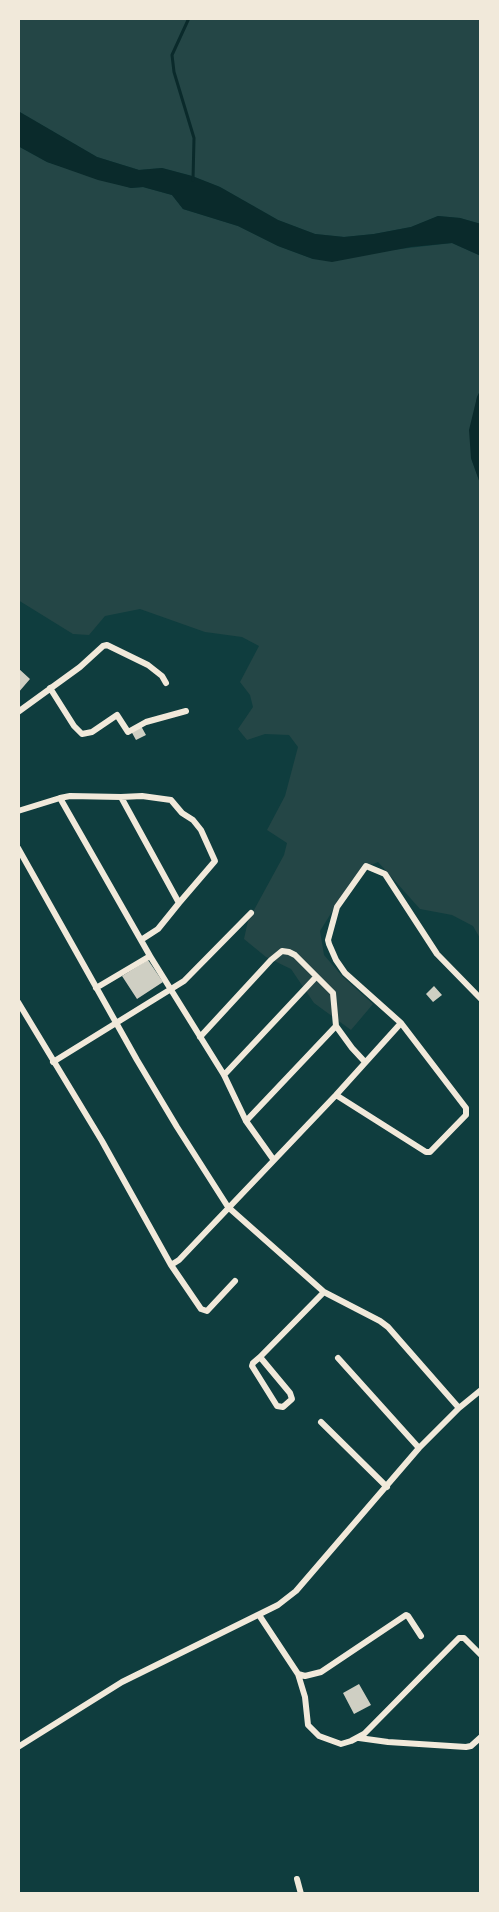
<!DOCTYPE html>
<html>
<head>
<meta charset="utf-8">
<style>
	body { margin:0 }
	#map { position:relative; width:499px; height:1912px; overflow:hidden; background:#0f3d3e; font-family:Lato,sans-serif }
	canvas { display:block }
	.frame { position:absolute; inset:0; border:20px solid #f1e9da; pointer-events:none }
</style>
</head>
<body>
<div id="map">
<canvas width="499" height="1912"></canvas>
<div class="frame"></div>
</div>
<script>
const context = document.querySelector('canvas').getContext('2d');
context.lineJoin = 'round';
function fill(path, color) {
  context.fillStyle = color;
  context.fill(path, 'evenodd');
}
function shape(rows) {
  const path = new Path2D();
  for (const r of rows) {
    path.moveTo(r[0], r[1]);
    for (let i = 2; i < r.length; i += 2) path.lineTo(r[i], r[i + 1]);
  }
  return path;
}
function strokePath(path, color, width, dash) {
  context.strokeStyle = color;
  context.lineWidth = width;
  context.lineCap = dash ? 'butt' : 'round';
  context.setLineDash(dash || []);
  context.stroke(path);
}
fill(shape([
	[18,18,481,18,481,224,460,218,438,216,411,227,374,234,344,237,315,234,278,220,220,187,192,176,162,168,139,170,97,157,18,111],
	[18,146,47,162,131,188,143,187,172,195,183,209,238,226,278,246,313,259,452,243,481,256,481,389,477,397,471,458,481,486,481,940,473,926,452,915,420,909,378,862,366,867,350,883,320,931,324,955,343,977,373,1004,351,1030,314,1003,291,969,266,957,244,939,248,921,284,855,287,843,267,830,285,796,298,747,289,735,265,734,247,740,238,729,253,707,250,695,240,682,259,646,242,637,205,632,140,609,105,616,89,635,73,634,18,600]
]), '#244646');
fill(shape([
	[18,111,97,157,139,170,162,168,192,176,220,187,278,220,315,234,344,237,374,234,411,227,438,216,460,218,481,224,481,256,452,243,411,247,332,262,313,259,278,246,238,226,183,209,172,195,143,187,131,188,98,180,47,162,18,146],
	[481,389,481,486,471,458,469,430,477,397]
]), '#0a2a2b');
strokePath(shape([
	[189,18,172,55,174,72,194,138,193,180]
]), '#0a2a2b', 3);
fill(shape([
	[18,668,30,679,18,693],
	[141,726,146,735,136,740,131,731],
	[148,960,163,982,137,999,122,976],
	[434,986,442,995,433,1002,426,994],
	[359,1684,371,1705,354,1714,343,1693]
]), '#cfcfc3');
strokePath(shape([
	[50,688,74,726,82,734,92,732,117,715,128,732,146,722,186,711],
	[18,712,80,667,103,646,107,645,148,665,162,676,166,683],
	[121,797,142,796,171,800,182,813,193,820,201,830,215,861,179,903],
	[60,798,70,796,121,797,179,903,158,929,141,940],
	[18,811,60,798,150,956],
	[18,848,137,1060,177,1127,228,1207,324,1292,380,1321,388,1327,459,1408],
	[96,988,150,956,224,1075,246,1121,273,1159],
	[18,1002,102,1141,171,1265,201,1309,207,1311,235,1281],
	[200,1037,271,960,282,951,289,952,295,955,333,993,336,1026,352,1048,365,1062],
	[53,1062,184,981,251,913],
	[224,1075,316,977],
	[336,1095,426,1152,430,1152,466,1115,466,1108,401,1023,345,973,336,960,329,944,328,940,337,907,366,866,385,874,437,954,481,999],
	[246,1121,336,1026],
	[171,1265,179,1260,336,1095,401,1023],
	[260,1357,290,1393,292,1399,283,1407,277,1406,252,1366,253,1363,260,1357,324,1292],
	[338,1358,419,1448],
	[321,1422,387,1487],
	[259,1615,298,1674,305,1676,321,1672,406,1615,408,1616,421,1636],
	[298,1674,305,1697,308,1725,319,1736,341,1744,351,1741,364,1734,459,1638,464,1638,481,1655],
	[359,1738,388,1742,466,1747,471,1746,481,1737],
	[18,1747,122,1682,278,1605,296,1591,419,1448,459,1408,481,1390],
	[297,1879,301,1894]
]), '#f1e9da', 6);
</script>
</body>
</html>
